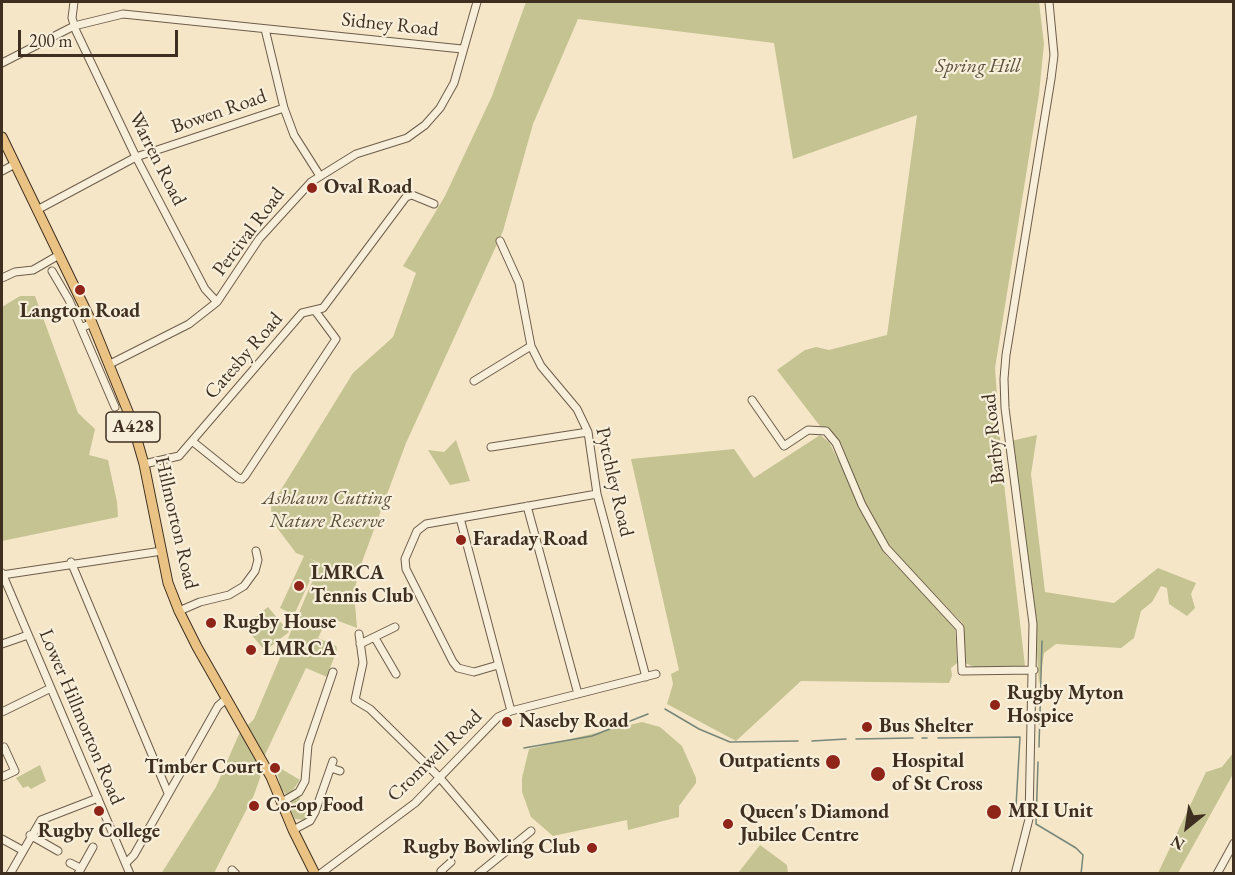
<!DOCTYPE html>
<html>
<head>
<meta charset="utf-8">
<style>
	body { margin:0 }
	#map { position:relative; width:1235px; height:875px; overflow:hidden; background:#f5e6c8; font-family:"EB Garamond",serif }
	canvas { display:block }
	.frame { position:absolute; inset:0; border:3px solid #3e2f20; pointer-events:none }
	.north { position:absolute; left:1157px; top:797px; width:60px; height:60px; -webkit-text-stroke:4px #f8efdb; paint-order:stroke; rotate:210deg; font-size:16px; font-weight:700; line-height:24px; text-align:center; color:#3e2f20 }
	.north::after { content:''; display:block; margin:auto; width:21px; height:27px; background:#3e2f20; clip-path:polygon(50% 0,100% 100%,50% 72%,0 100%) }
	.scale { position:absolute; left:18px; top:30px; width:160px; height:27px; box-sizing:border-box; border:3px solid #3e2f20; border-top:0; padding-left:8px; font-size:18px; line-height:21px; white-space:nowrap; color:#3e2f20; -webkit-text-stroke:4px #f8efdb; paint-order:stroke }
</style>
</head>
<body>
<div id="map">
<canvas width="1235" height="875"></canvas>
<div class="frame"></div>
<div class="north">N</div>
<div class="scale">200 m</div>
</div>
<script>
const context = document.querySelector('canvas').getContext('2d');
context.lineJoin = 'round';
function fill(path, color) {
  context.fillStyle = color;
  context.fill(path, 'evenodd');
}
function shape(rows) {
  const path = new Path2D();
  for (const r of rows) {
    path.moveTo(r[0], r[1]);
    for (let i = 2; i < r.length; i += 2) path.lineTo(r[i], r[i + 1]);
  }
  return path;
}
function strokePath(path, color, width, dash) {
  context.strokeStyle = color;
  context.lineWidth = width;
  context.lineCap = dash ? 'butt' : 'round';
  context.setLineDash(dash || []);
  context.stroke(path);
}
function drawText(font, color, halo, rows, align = 'center') {
  context.font = font + ' "EB Garamond",serif';
  context.lineWidth = 4.5;
  context.setLineDash([]);
  context.textBaseline = 'middle';
  context.strokeStyle = halo;
  context.fillStyle = color;
  for (const [text, x, y, turn = 0] of rows) {
    context.save();
    context.translate(x, y);
    context.rotate((+turn || 0) * Math.PI / 180);
    context.textAlign = isNaN(turn) ? turn : align;
    if (halo) context.strokeText(text, 0, 0);
    context.fillText(text, 0, 0);
    context.restore();
  }
}
fill(shape([
	[526,2,1039,2,1044,44,1039,94,995,368,1002,466,1025,666,974,667,965,663,962,623,892,550,863,500,841,443,830,430,820,426,777,370,805,350,816,347,829,350,887,335,917,115,793,159,774,43,578,19,533,124,503,231,406,443,359,570,354,593,357,628,328,617,318,638,336,646,337,649,327,677,306,668,263,759,260,778,254,795,214,873,161,874,216,787,239,734,254,719,320,563,308,558,318,563,294,615,280,608,304,556,296,553,272,521,271,506,353,373,393,337,416,273,403,266,445,196,492,96],
	[20,296,35,296,78,413,95,429,89,455,108,460,117,502,118,517,2,541,2,307],
	[820,435,829,442,886,555,955,627,957,663,951,668,952,676,949,683,801,681,736,741,667,704,673,684,671,674,679,670,631,459,734,449,754,478],
	[1037,435,1031,474,1045,592,1114,603,1158,568,1196,583,1191,594,1195,608,1187,616,1169,604,1167,588,1161,586,1152,602,1141,611,1134,638,1121,648,1056,644,1044,653,1039,685,1033,593,1011,441],
	[456,440,470,481,450,485,428,450,444,452],
	[268,607,289,632,265,651,244,626],
	[642,722,660,727,682,746,696,778,696,783,679,806,679,817,628,830,627,820,553,836,531,817,522,792,522,778,529,749],
	[1233,753,1233,774,1178,873,1158,873,1206,772,1222,767],
	[40,765,46,781,31,789,28,786,23,788,16,778],
	[275,765,300,780,290,794,286,795,281,788],
	[299,794,300,802,312,810,304,820,295,819,290,808,290,801],
	[760,845,787,865,788,873,738,873]
]), '#c4c391');
strokePath(shape([
	[665,709,699,729,730,742,798,741],
	[922,738,927,738],
	[938,738,1020,737,1016,806,1019,809],
	[856,739,913,738],
	[812,741,846,739],
	[1039,747,1042,641],
	[524,748,592,736,648,714],
	[1038,762,1036,824,1076,848,1083,855,1081,874]
]), '#768679', 1.5);
const minor = shape([
	[74,2,72,18,76,31,136,157,205,289,217,302],
	[265,29,284,108,294,135,320,176],
	[2,63,74,26,123,14,462,49],
	[2,171,15,164],
	[37,210,136,157,284,108],
	[500,241,519,283,531,346,541,366,577,409,588,432,597,494,646,677],
	[52,271,69,300,81,328,92,323],
	[2,278,15,272,33,270,59,255],
	[81,328,115,407],
	[110,364,189,324,217,302,259,239,311,182,356,154,407,138,425,125,440,108,454,83,477,2],
	[474,381,531,346],
	[752,400,784,446,808,430,826,431,836,443,862,505,886,548,960,628,962,671,1034,670],
	[192,441,238,478,242,479,245,476,336,339,316,312],
	[491,447,588,432],
	[144,464,179,456,302,313,323,308,406,197,412,195,434,204],
	[527,506,578,694],
	[460,518,511,711],
	[71,562,168,793],
	[2,573,130,874],
	[2,575,162,551],
	[179,611,200,602,229,595,244,586,255,571,258,560,256,551],
	[359,634,363,663,355,700,370,709,440,778,504,853,478,874],
	[375,638,396,674],
	[2,644,28,635],
	[360,644,395,627],
	[498,665,474,672,458,668,453,662,406,569,405,559,417,531,426,524,597,494],
	[2,712,51,688],
	[331,768,340,771],
	[2,777,15,771,4,747],
	[282,802,299,792,305,781,308,745,333,672],
	[293,830,310,821,315,812,333,761],
	[30,835,58,851],
	[2,839,22,850],
	[504,853,531,831],
	[70,863,80,868],
	[126,863,134,855,218,706,226,699],
	[232,870,236,874],
	[10,874,41,820,98,798],
	[78,874,93,847],
	[320,874,415,803,498,717,511,711,656,674],
	[443,874,441,871,451,862],
	[1015,874,1029,819,1033,624,1005,408,1004,379,1006,355,1051,79,1054,55,1049,2],
	[1217,874,1234,843]
]);
const highway = shape([
	[2,137,92,323,131,419,144,464,168,583,179,611,197,647,271,777,293,830,315,874]
]);
strokePath(minor, '#6c5d4a', 9);
strokePath(highway, '#3e2f20', 11);
strokePath(minor, '#f8efdb', 7);
strokePath(highway, '#eac384', 9);
for (const [x, y, r, color] of [
	[312,188,6,"#8f2418"],
	[80,290,6,"#8f2418"],
	[461,540,6,"#8f2418"],
	[299,586,6,"#8f2418"],
	[211,623,6,"#8f2418"],
	[251,650,6,"#8f2418"],
	[995,705,6,"#8f2418"],
	[507,722,6,"#8f2418"],
	[867,727,6,"#8f2418"],
	[833,762,8,"#8f2418"],
	[275,768,6,"#8f2418"],
	[878,774,8,"#8f2418"],
	[254,806,6,"#8f2418"],
	[99,811,6,"#8f2418"],
	[994,812,8,"#8f2418"],
	[728,824,6,"#8f2418"],
	[592,848,6,"#8f2418"]
]) {
  const dot = new Path2D();
  dot.arc(x, y, r, 0, 2 * Math.PI);
  context.fillStyle = color;
  context.fill(dot);
  strokePath(dot, '#f8efdb', 2);
}
for (const [x, y, w] of [
	[133,427,54]
]) {
  const box = new Path2D();
  box.roundRect(x - w / 2, y - 15, w, 30, 4.5);
  context.fillStyle = '#f8efdb';
  context.fill(box);
  strokePath(box, '#3e2f20', 1.5);
}
drawText('bold 18px', '#3e2f20', null, [
	["A428",133,427]
]);
drawText('20px', '#3e2f20', '#f8efdb', [
	["Sidney Road",390,25,6],
	["Bowen Road",219,112,-19],
	["Warren Road",157,159,63],
	["Percival Road",249,232,-53],
	["Catesby Road",244,356,-49],
	["Barby Road",994,439,-96],
	["Pytchley Road",614,482,77],
	["Hillmorton Road",176,523,77],
	["Lower Hillmorton Road",81,717,67],
	["Cromwell Road",435,756,-44]
]);
drawText('italic 20px', '#594d37', '#f8efdb', [
	["Spring Hill",978,67],
	["Ashlawn Cutting",327,499],
	["Nature Reserve",327,522]
]);
drawText('bold 20px', '#3e2f20', '#f8efdb', [
	["Oval Road",324,188],
	["Langton Road",80,312,"center"],
	["Faraday Road",473,540],
	["LMRCA",311,574],
	["Tennis Club",311,597],
	["Rugby House",223,623],
	["LMRCA",263,650],
	["Rugby Myton",1007,694],
	["Hospice",1007,717],
	["Naseby Road",519,722],
	["Bus Shelter",879,727],
	["Outpatients",820,762,"right"],
	["Hospital",892,762],
	["of St Cross",892,785],
	["Timber Court",263,768,"right"],
	["Co-op Food",266,806],
	["MRI Unit",1008,812],
	["Queen's Diamond",740,813],
	["Jubilee Centre",740,836],
	["Rugby College",99,832,"center"],
	["Rugby Bowling Club",580,848,"right"]
], 'left');
</script>
</body>
</html>
